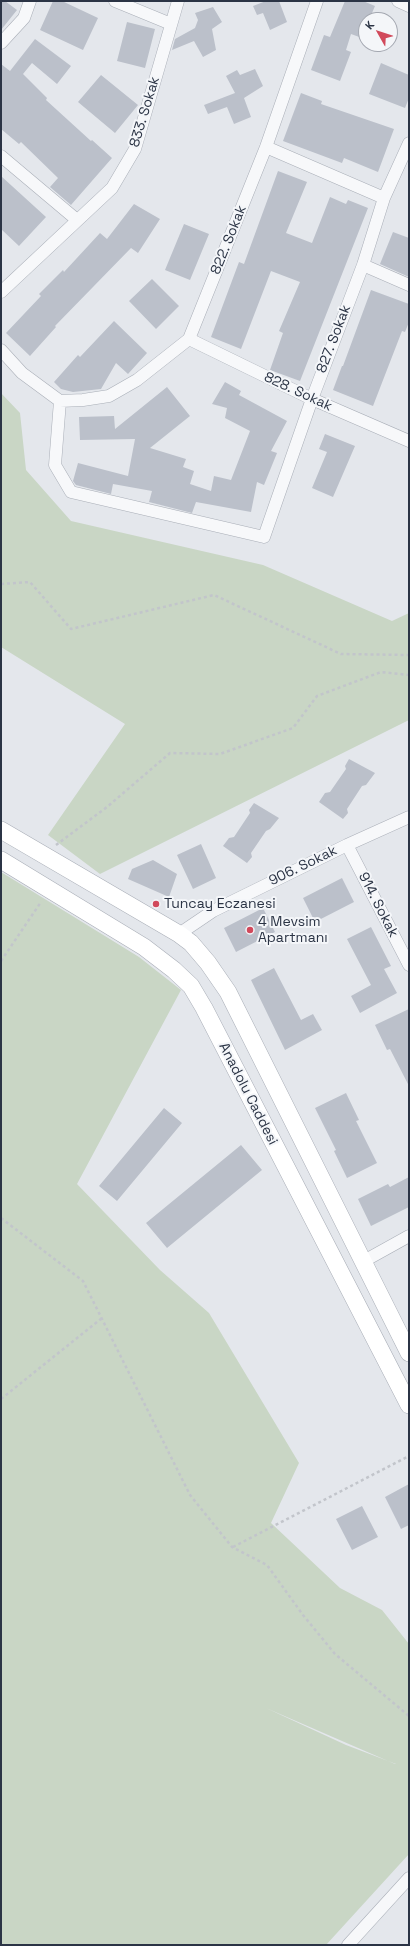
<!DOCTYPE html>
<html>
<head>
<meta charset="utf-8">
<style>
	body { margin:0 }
	#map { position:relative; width:410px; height:1946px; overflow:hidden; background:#e4e7ec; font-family:"Space Grotesk",sans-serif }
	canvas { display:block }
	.frame { position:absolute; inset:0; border:2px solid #2b3445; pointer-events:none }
	.north { position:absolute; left:358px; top:12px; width:40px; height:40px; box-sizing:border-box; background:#f4f6f9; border:1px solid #a4a8b1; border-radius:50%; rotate:309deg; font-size:11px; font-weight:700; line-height:16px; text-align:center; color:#2b3445 }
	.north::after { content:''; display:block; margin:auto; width:14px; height:18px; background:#d1495b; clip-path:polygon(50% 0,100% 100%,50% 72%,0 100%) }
</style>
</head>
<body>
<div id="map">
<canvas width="410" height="1946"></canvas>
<div class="frame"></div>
<div class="north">K</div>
</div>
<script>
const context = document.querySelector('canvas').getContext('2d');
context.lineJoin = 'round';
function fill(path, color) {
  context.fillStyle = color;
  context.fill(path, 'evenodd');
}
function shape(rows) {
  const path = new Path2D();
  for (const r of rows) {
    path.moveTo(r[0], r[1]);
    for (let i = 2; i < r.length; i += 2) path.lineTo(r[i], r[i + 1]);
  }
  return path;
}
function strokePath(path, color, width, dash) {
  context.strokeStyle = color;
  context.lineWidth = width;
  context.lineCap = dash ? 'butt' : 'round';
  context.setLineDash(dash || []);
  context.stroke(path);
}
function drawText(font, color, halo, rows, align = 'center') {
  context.font = font + ' "Space Grotesk",sans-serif';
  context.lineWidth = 4;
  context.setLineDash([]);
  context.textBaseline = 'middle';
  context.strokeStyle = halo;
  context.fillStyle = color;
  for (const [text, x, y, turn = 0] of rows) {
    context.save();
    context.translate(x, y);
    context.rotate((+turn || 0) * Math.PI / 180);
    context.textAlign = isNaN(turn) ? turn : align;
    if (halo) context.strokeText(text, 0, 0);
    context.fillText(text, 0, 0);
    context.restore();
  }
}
fill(shape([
	[1,393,20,413,26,470,71,521,263,565,392,621,409,613,409,720,100,874,48,835,125,724,1,647],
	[1,872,139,957,181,990,77,1184,160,1270,209,1313,299,1463,271,1523,340,1588,382,1610,409,1644,409,1854,326,1945,1,1945],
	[266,1708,395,1764,396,1764,346,1745]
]), '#c9d6c5');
fill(shape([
	[1,1,5,1,17,10,1,30],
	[53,1,62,1,98,18,83,50,40,30],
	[266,1,279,1,287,22,270,30,263,13,257,15,253,6],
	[345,1,363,1,375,6,369,20,366,20,366,28,362,38,351,34,346,50,351,52,340,81,311,70,324,35,330,37],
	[213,7,222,22,212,29,216,50,203,57,194,41,172,50,175,39,195,28,198,20,195,13],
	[127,22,155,29,145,68,117,61],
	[35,39,71,66,57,84,32,63,23,74,47,98,46,100,91,141,92,140,112,158,71,205,50,187,58,178,21,142,19,144,1,129,1,64,10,71],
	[381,63,409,75,409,98,405,108,369,94],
	[255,69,263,86,244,98,251,117,234,124,227,107,208,114,204,105,235,93,226,76,237,70,240,75],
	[101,75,138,105,115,133,78,102],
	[301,93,322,101,321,104,394,129,378,172,344,158,342,163,283,141],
	[278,171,307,182,286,233,312,243,330,197,346,204,348,200,368,208,300,381,270,370,283,333,279,331,300,282,271,271,241,349,211,337,239,262,244,264],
	[1,176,46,217,19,246,1,229],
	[134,204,160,219,138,253,131,248,55,326,56,327,30,356,6,333,41,296,39,294,63,270,64,272,100,233,107,239],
	[184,224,209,234,190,280,165,270],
	[393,232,409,238,409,277,380,264],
	[152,279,179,306,156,329,129,301],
	[371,290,409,304,409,322,405,332,402,331,373,406,333,390,342,366,343,366],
	[114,321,147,353,128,374,116,363,101,389,73,392,61,389,54,382,78,355,80,357],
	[225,382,241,391,239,395,287,421,271,451,277,453,264,485,257,482,251,512,196,502,192,513,149,502,152,491,113,484,111,494,76,485,73,481,78,463,128,476,135,439,80,440,79,417,114,416,115,429,167,387,190,416,150,448,186,459,183,467,194,471,190,484,211,491,214,476,231,480,250,431,225,418,227,408,212,404],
	[325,434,355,446,333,497,312,488,327,452,319,449],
	[349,759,375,773,366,785,362,786,347,809,348,813,343,819,319,802,325,793,330,792,346,769,345,766],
	[254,803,279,818,270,829,266,831,251,853,252,857,247,863,223,846,229,838,234,837,250,813,249,810],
	[201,844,216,878,193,889,177,855],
	[153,860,177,874,169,897,128,879,132,869],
	[342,878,354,902,315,922,303,898],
	[263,908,275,932,236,952,224,928],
	[371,927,391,966,384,969,397,993,360,1013,351,996,371,985,347,939],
	[274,968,301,1020,313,1014,322,1030,285,1050,251,980],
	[409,1009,409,1086,390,1049,387,1050,375,1025],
	[346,1093,359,1120,356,1121,377,1163,347,1178,334,1151,336,1150,315,1108],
	[164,1108,182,1123,117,1201,99,1186],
	[241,1145,262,1170,167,1248,146,1223],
	[409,1177,409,1207,371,1226,358,1199,388,1184,390,1187],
	[409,1484,409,1525,401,1529,385,1497],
	[362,1506,378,1537,352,1550,336,1519]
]), '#bbc0ca');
const street = shape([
	[115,1,171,24],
	[398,1,409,6],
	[1,43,24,18,30,1],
	[266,147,384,198],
	[1,156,77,220],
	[363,265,409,285],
	[1,292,112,188,135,149,178,1],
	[189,339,312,399,409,441],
	[1,350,22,373,60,401],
	[60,401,55,465,71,492,264,537,312,399,363,265,384,198,409,143],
	[60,401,83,400,109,396,137,380,189,339,266,147,317,1],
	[347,845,409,965],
	[179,934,213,911,347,845,409,817],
	[364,1261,409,1236],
	[348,1945,409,1878]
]);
const secondary = shape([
	[1,830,179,934,191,943,208,963,228,992,409,1353],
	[1,860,144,947,174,970,191,986,204,1008,409,1405]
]);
strokePath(street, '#a9aeb7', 13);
strokePath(secondary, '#a9aeb7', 18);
strokePath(shape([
	[1,584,30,582,71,629,214,595,341,654,409,655],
	[56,845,107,807,170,753,220,754,293,728,317,696,381,672,409,675],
	[1,961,41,902],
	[1,1218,83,1281,190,1495,232,1547,267,1565,303,1615,335,1654,409,1716],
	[1,1399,102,1318],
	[233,1547,409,1456]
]), '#c2c5cb', 2.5, [3, 3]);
strokePath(street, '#f7f8fa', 12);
strokePath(secondary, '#fff', 17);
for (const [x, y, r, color] of [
	[156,904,4,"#d1495b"],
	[250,930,4,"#d1495b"]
]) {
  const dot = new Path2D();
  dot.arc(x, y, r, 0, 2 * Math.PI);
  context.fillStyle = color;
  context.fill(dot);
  strokePath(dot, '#f4f6f9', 1.5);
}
drawText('14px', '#2b3445', '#f4f6f9', [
	["833. Sokak",145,112,-73],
	["822. Sokak",229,240,-68],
	["827. Sokak",334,339,-69],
	["828. Sokak",298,392,25],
	["906. Sokak",303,866,-26],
	["914. Sokak",378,905,63],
	["Anadolu Caddesi",248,1094,63]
]);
drawText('14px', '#2b3445', '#f4f6f9', [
	["Tuncay Eczanesi",164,904],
	["4 Mevsim",258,922],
	["Apartmanı",258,938]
], 'left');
</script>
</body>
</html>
